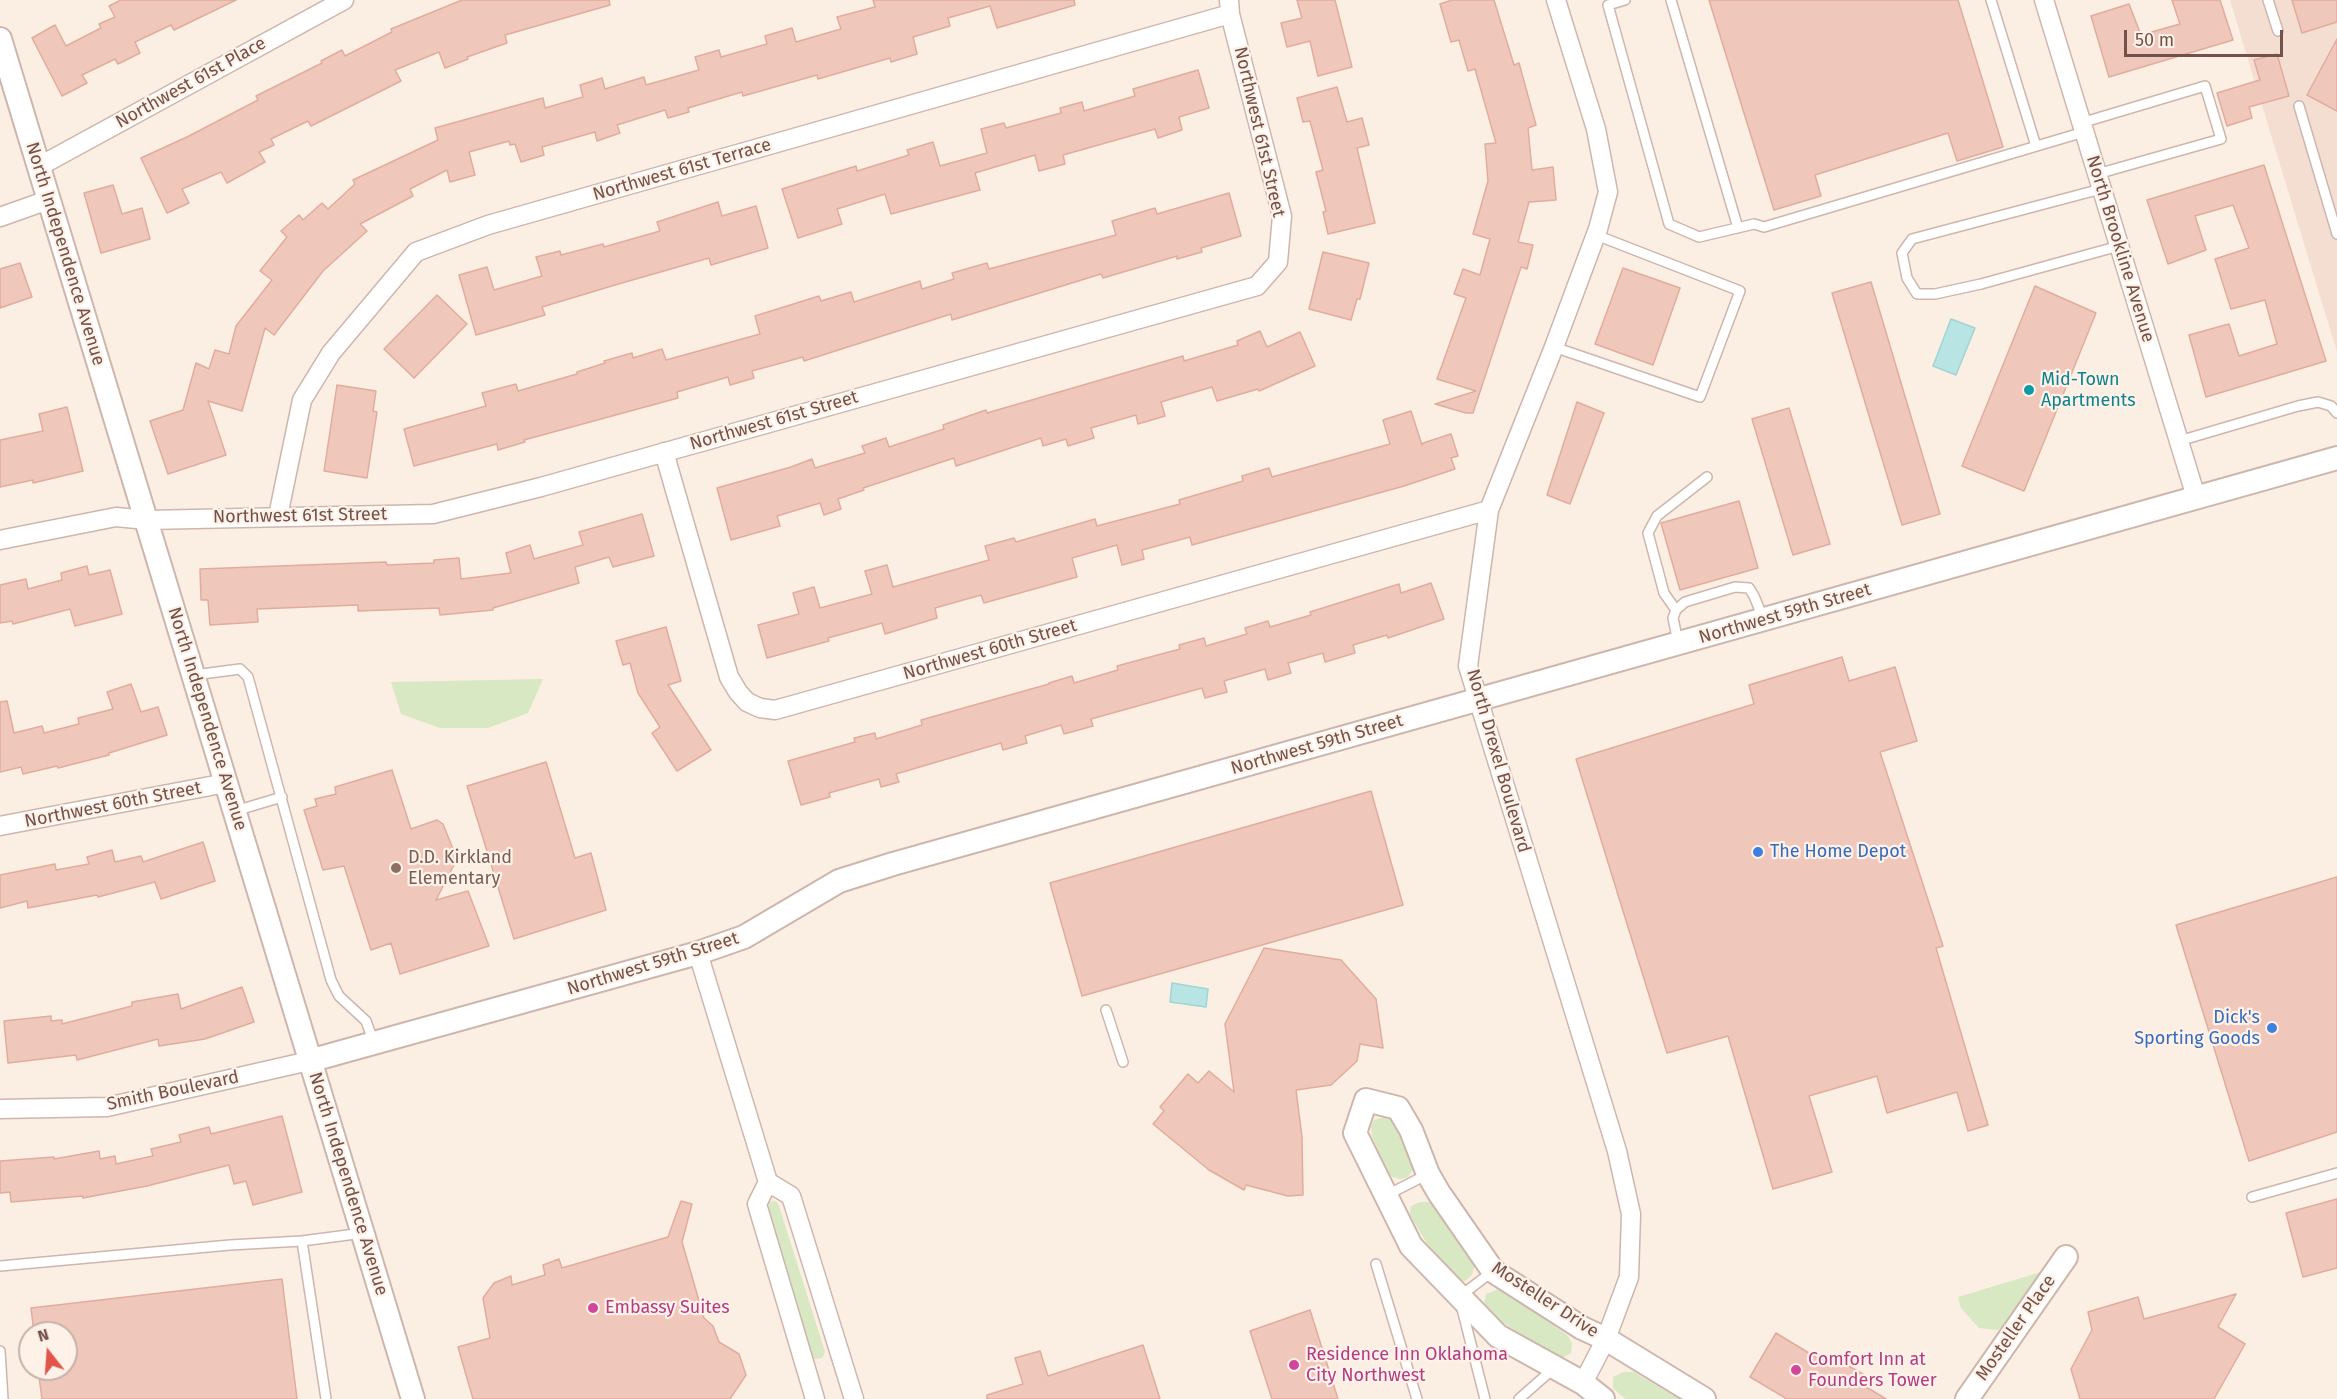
<!DOCTYPE html>
<html>
<head>
<meta charset="utf-8">
<style>
	body { margin:0 }
	#map { position:relative; width:2337px; height:1399px; overflow:hidden; background:#fbeee3; font-family:"Fira Sans",sans-serif }
	canvas { display:block }
	.north { position:absolute; left:18px; top:1321px; width:60px; height:60px; box-sizing:border-box; background:#fef2e8; border:2px solid #c6b2a9; border-radius:50%; rotate:343deg; font-size:16px; font-weight:700; line-height:24px; text-align:center; color:#72524a }
	.north::after { content:''; display:block; margin:auto; width:21px; height:27px; background:#e1554b; clip-path:polygon(50% 0,100% 100%,50% 72%,0 100%) }
	.scale { position:absolute; left:2124px; top:30px; width:159px; height:27px; box-sizing:border-box; border:3px solid #72524a; border-top:0; padding-left:8px; font-size:18px; line-height:21px; white-space:nowrap; color:#72524a; -webkit-text-stroke:4px #fef2e8; paint-order:stroke }
</style>
</head>
<body>
<div id="map">
<canvas width="2337" height="1399"></canvas>
<div class="north">N</div>
<div class="scale">50 m</div>
</div>
<script>
const context = document.querySelector('canvas').getContext('2d');
context.lineJoin = 'round';
function fill(path, color) {
  context.fillStyle = color;
  context.fill(path, 'evenodd');
}
function shape(rows) {
  const path = new Path2D();
  for (const r of rows) {
    path.moveTo(r[0], r[1]);
    for (let i = 2; i < r.length; i += 2) path.lineTo(r[i], r[i + 1]);
  }
  return path;
}
function strokePath(path, color, width, dash) {
  context.strokeStyle = color;
  context.lineWidth = width;
  context.lineCap = dash ? 'butt' : 'round';
  context.setLineDash(dash || []);
  context.stroke(path);
}
function drawText(font, color, halo, rows, align = 'center') {
  context.font = font + ' "Fira Sans",sans-serif';
  context.lineWidth = 4.5;
  context.setLineDash([]);
  context.textBaseline = 'middle';
  context.strokeStyle = halo;
  context.fillStyle = color;
  for (const [text, x, y, turn = 0] of rows) {
    context.save();
    context.translate(x, y);
    context.rotate((+turn || 0) * Math.PI / 180);
    context.textAlign = isNaN(turn) ? turn : align;
    if (halo) context.strokeText(text, 0, 0);
    context.fillText(text, 0, 0);
    context.restore();
  }
}
fill(shape([
	[2230,0,2337,0,2337,352]
]), '#f3ded1');
fill(shape([
	[543,679,528,713,488,728,440,728,401,714,391,682],
	[1384,1117,1393,1119,1413,1159,1414,1168,1408,1177,1401,1179,1392,1177,1386,1170,1372,1136,1371,1127,1374,1120],
	[776,1201,779,1206,825,1352,822,1358,814,1359,812,1355,769,1210,769,1202],
	[1420,1202,1429,1202,1437,1209,1475,1264,1472,1275,1465,1281,1455,1281,1447,1276,1414,1222,1410,1214,1411,1206],
	[2041,1272,2007,1323,1998,1330,1979,1328,1961,1308,1958,1297],
	[1499,1289,1509,1292,1568,1336,1572,1344,1571,1353,1562,1358,1553,1357,1491,1314,1484,1304,1486,1294],
	[1623,1372,1634,1372,1679,1399,1625,1399,1613,1388,1613,1377]
]), '#d7e8c2');
const water = shape([
	[1951,319,1975,328,1956,375,1933,366,1951,319],
	[1172,983,1208,989,1206,1007,1170,1002,1172,983]
]);
fill(water, '#b8e4e3');
strokePath(water, '#9fd5d5', 1.5);
const building = shape([
	[121,0,236,0,174,30,171,25,135,42,140,53,118,64,115,59,82,75,87,83,62,96,32,38,55,25,66,46,101,28,99,24,115,17,109,6,121,0],
	[462,0,609,0,610,5,505,35,507,43,467,57,468,59,445,68,439,52,395,70,401,81,311,126,308,121,271,139,274,145,259,152,265,162,227,183,221,172,182,189,189,203,167,213,141,158,189,136,258,100,256,96,322,63,321,61,342,50,345,56,392,32,391,29,462,0],
	[873,0,1074,0,1075,5,997,28,990,6,948,18,950,26,913,37,917,54,891,62,890,58,818,79,817,75,743,96,742,92,688,108,689,112,668,118,665,110,617,125,620,133,597,141,595,132,542,147,544,155,521,162,515,144,510,145,509,141,469,152,475,175,450,182,447,170,410,189,413,196,360,224,367,231,323,271,274,335,265,328,242,411,208,401,226,455,168,474,150,421,183,410,196,363,209,369,215,350,229,354,236,326,272,280,260,271,287,237,281,231,299,215,303,220,322,203,328,209,355,184,353,180,438,140,435,128,543,98,545,108,583,97,580,85,602,78,605,89,644,77,646,85,699,70,695,57,719,50,721,57,767,44,765,36,792,28,796,42,841,29,837,17,875,7,873,0],
	[1297,0,1335,0,1352,67,1318,76,1310,41,1287,47,1281,23,1302,18,1297,0],
	[1452,0,1494,0,1514,65,1519,63,1536,125,1528,128,1532,170,1553,167,1556,200,1529,202,1518,242,1533,245,1527,269,1521,267,1473,413,1466,413,1435,404,1476,391,1437,379,1466,298,1454,294,1463,269,1480,275,1490,239,1473,234,1488,181,1485,144,1496,143,1475,69,1468,71,1459,40,1451,42,1440,4,1452,0],
	[1709,0,1958,0,2003,147,1957,161,1948,133,1815,175,1821,196,1774,210,1709,0],
	[2172,0,2220,0,2233,40,2109,77,2091,16,2129,4,2141,35,2180,24,2172,0],
	[2292,0,2337,0,2337,22,2302,33,2292,0],
	[2337,39,2337,111,2307,95,2337,39],
	[2277,54,2289,96,2249,107,2252,118,2227,126,2217,93,2260,80,2254,60,2277,54],
	[1198,70,1209,108,1179,117,1182,130,1158,138,1155,129,1063,155,1065,164,1039,171,1035,155,975,173,980,190,891,214,885,194,837,209,842,224,798,238,782,189,856,166,857,171,909,155,907,150,933,142,940,166,987,153,981,129,1004,123,1006,128,1061,113,1060,108,1082,102,1084,111,1135,96,1133,89,1198,70],
	[1337,87,1347,122,1362,118,1369,145,1357,148,1375,223,1328,234,1323,212,1326,211,1316,172,1323,170,1310,121,1303,122,1297,98,1337,87],
	[2264,165,2326,361,2206,397,2189,335,2229,324,2239,356,2277,344,2265,300,2231,309,2215,259,2249,248,2233,205,2195,216,2206,250,2168,264,2147,200,2264,165],
	[113,185,122,214,142,208,150,239,101,253,84,193,113,185],
	[1229,193,1241,236,1201,248,1202,252,1177,259,1177,256,1103,278,1101,274,952,320,951,314,804,361,803,357,752,371,754,378,730,385,728,377,677,392,678,398,524,440,525,442,498,450,497,444,414,466,404,429,486,406,482,393,516,384,518,391,577,374,577,372,605,363,604,361,632,353,633,358,662,349,666,360,760,334,755,316,819,296,821,301,851,292,854,302,920,281,922,289,954,279,952,273,987,263,989,269,1116,235,1112,221,1155,208,1157,214,1229,193],
	[718,202,722,216,756,206,768,248,711,265,709,258,615,285,542,307,545,315,476,335,459,275,487,267,494,290,542,276,536,257,560,251,561,255,603,244,604,247,660,231,657,222,718,202],
	[1323,252,1369,263,1360,299,1357,299,1351,320,1309,309,1323,252],
	[20,263,32,297,0,308,0,269,20,263],
	[1623,268,1680,288,1653,365,1595,344,1623,268],
	[1871,282,1940,514,1902,525,1832,293,1871,282],
	[2035,286,2096,313,2024,491,1962,466,2035,286],
	[437,295,467,324,414,378,384,349,437,295],
	[1260,331,1267,347,1300,332,1315,366,1259,391,1258,389,1217,401,1212,387,1161,402,1165,416,1138,424,1136,415,1091,428,1094,438,1068,446,1066,439,1043,446,1041,438,956,466,954,458,863,488,864,490,838,499,841,509,824,515,820,503,777,516,780,526,731,540,717,488,791,467,812,459,815,468,865,453,862,446,886,438,889,447,944,429,943,425,986,410,987,413,1183,356,1184,361,1238,345,1237,341,1260,331],
	[337,385,376,391,373,411,377,412,367,478,324,471,337,385],
	[1577,402,1604,413,1570,504,1547,495,1577,402],
	[67,407,83,471,33,483,33,480,0,487,0,440,43,431,39,414,67,407],
	[1789,408,1830,544,1793,555,1752,419,1789,408],
	[1411,411,1422,445,1423,443,1451,434,1458,456,1451,458,1455,469,1404,486,1192,545,1190,537,1142,550,1144,559,1122,565,1117,545,1072,558,1077,577,984,603,981,595,935,608,937,618,885,634,882,623,828,638,829,641,767,658,758,625,799,614,793,593,814,587,820,608,872,594,865,571,887,565,893,587,989,560,985,546,1014,538,1016,542,1095,519,1097,526,1180,504,1179,500,1243,481,1242,476,1269,468,1272,477,1390,444,1383,420,1411,411],
	[1739,501,1758,568,1680,590,1661,523,1739,501],
	[642,514,654,556,613,567,609,557,575,567,579,583,493,608,493,610,440,615,439,608,358,611,358,605,257,609,258,622,210,625,208,600,201,600,200,569,386,562,387,565,434,563,434,560,459,558,461,579,511,573,506,553,530,545,534,559,583,545,579,532,642,514],
	[87,566,89,575,110,570,122,614,75,626,70,609,13,624,12,621,0,623,0,585,26,579,28,589,62,580,61,573,87,566],
	[1431,583,1444,619,1388,638,1387,635,1353,645,1355,653,1325,662,1323,653,1288,663,1291,673,1268,680,1265,669,1224,681,1227,692,1205,698,1202,688,1091,719,1093,726,1064,734,1061,725,1025,736,1027,743,1003,750,1001,743,896,774,899,782,881,787,879,779,829,793,830,797,801,805,788,761,855,742,854,738,875,733,876,739,922,725,921,720,1049,684,1049,683,1072,676,1074,683,1118,670,1117,666,1180,649,1179,645,1204,638,1206,646,1247,634,1245,628,1268,621,1270,627,1311,615,1310,612,1399,584,1401,593,1431,583],
	[666,627,681,681,668,685,711,750,677,771,652,733,660,727,638,693,630,663,623,665,616,641,666,627],
	[1842,657,1849,681,1895,667,1917,741,1880,752,1943,946,1936,948,1988,1125,1968,1131,1957,1092,1887,1113,1877,1076,1809,1096,1832,1172,1773,1189,1728,1036,1667,1053,1576,759,1754,704,1749,685,1842,657],
	[131,684,141,712,158,707,167,735,109,753,109,755,58,768,57,766,23,774,21,767,0,772,0,702,7,701,14,733,42,726,44,733,79,724,78,718,113,709,107,692,131,684],
	[546,762,575,858,591,853,606,910,514,939,467,786,546,762],
	[392,770,411,829,437,820,443,824,457,859,436,900,468,891,489,946,400,974,391,943,371,950,344,866,323,870,304,810,317,806,315,799,336,794,335,787,392,770],
	[1371,791,1403,905,1082,996,1050,883,1371,791],
	[203,842,215,881,161,899,155,882,98,897,97,895,28,908,27,901,0,908,0,875,55,864,56,870,89,864,87,857,112,850,115,862,141,856,143,862,203,842],
	[2337,877,2337,1132,2249,1161,2176,925,2337,877],
	[1264,948,1341,960,1376,999,1383,1048,1360,1044,1357,1061,1331,1085,1296,1090,1302,1137,1303,1195,1288,1196,1246,1185,1244,1190,1209,1170,1153,1124,1164,1111,1160,1107,1188,1074,1198,1083,1209,1071,1234,1092,1225,1024,1264,948],
	[242,987,254,1022,205,1039,159,1046,158,1039,77,1060,76,1055,8,1063,4,1021,51,1016,51,1021,62,1020,62,1024,132,1006,132,1002,178,994,181,1009,242,987],
	[282,1116,302,1192,253,1205,246,1181,234,1184,229,1165,147,1186,83,1198,83,1196,11,1202,10,1192,0,1193,0,1161,54,1157,54,1159,99,1151,100,1159,115,1156,116,1164,153,1156,151,1149,181,1142,179,1135,209,1127,211,1134,282,1116],
	[2337,1199,2337,1268,2303,1277,2286,1213,2337,1199],
	[681,1201,692,1204,682,1242,704,1318,713,1326,719,1342,739,1354,746,1375,730,1399,473,1399,458,1347,490,1338,483,1298,494,1283,511,1276,512,1285,545,1275,543,1265,559,1259,562,1268,668,1237,681,1201],
	[282,1279,297,1399,42,1399,38,1369,66,1369,66,1333,34,1333,31,1308,282,1279],
	[2236,1294,2218,1327,2245,1344,2214,1399,2080,1399,2071,1369,2092,1330,2088,1312,2138,1297,2144,1319,2236,1294],
	[1310,1310,1338,1399,1272,1399,1250,1331,1310,1310],
	[1776,1333,1827,1364,1831,1356,1868,1377,1863,1385,1886,1399,1787,1399,1750,1377,1776,1333],
	[1143,1345,1160,1399,987,1399,987,1395,1023,1384,1015,1358,1040,1351,1048,1376,1143,1345]
]);
fill(building, '#f0c8bb');
strokePath(building, '#e2ac9c', 1.5);
const service = shape([
	[1625,0,1608,5,1669,224,1699,237,1754,224,1764,227,2084,132],
	[1671,0,1738,228],
	[1991,0,2036,146],
	[2268,0,2278,31],
	[2299,106,2337,234],
	[2081,123,2205,86,2221,139,2097,174],
	[2101,189,1912,239,1902,253,1907,278,1917,294,1935,294,1981,284,2119,246],
	[1554,347,1700,397,1740,291,1596,235],
	[2179,441,2298,406,2318,402,2331,406,2337,413],
	[1676,610,1664,593,1648,533,1657,516,1707,477],
	[1678,642,1673,618,1676,610,1685,602,1735,587,1749,588,1754,596,1763,618],
	[194,675,240,669,248,677,331,980,339,996,366,1021,374,1043],
	[235,811,282,797],
	[1106,1010,1123,1062],
	[1387,1195,1428,1174],
	[2252,1197,2337,1173],
	[1376,1264,1417,1399],
	[0,1266,230,1245,302,1241],
	[0,1351,3,1399],
	[326,1399,302,1241,363,1233],
	[1485,1399,1459,1297,1493,1271],
	[1519,1399,1553,1369]
]);
const minor = shape([
	[1556,0,1596,129,1608,192,1598,229,1554,347,1489,510,1468,666,1617,1151,1631,1214,1629,1277,1606,1339,1583,1383],
	[2044,0,2196,497],
	[38,167,344,0],
	[0,217,48,200],
	[664,452,729,677,738,692,747,702,760,708,775,710,1489,510],
	[278,516,302,400,331,353,416,252,488,225,1230,14,1229,0],
	[0,540,116,517,147,520,433,514,541,487,1257,286,1278,262,1282,216,1230,14],
	[0,826,226,783],
	[698,953,768,1182,791,1196,854,1399],
	[0,1109,107,1107,309,1061],
	[768,1182,757,1204,815,1399]
]);
const tertiary = shape([
	[0,39,413,1399],
	[309,1061,698,953,744,937,839,881,893,864,2337,458],
	[1603,1399,1583,1383,1498,1336,1411,1246,1355,1133,1366,1100,1398,1108,1411,1130,1428,1174,1439,1193,1493,1271,1582,1328,1606,1339,1704,1399],
	[1967,1399,2066,1257]
]);
strokePath(service, '#ceb6ad', 12);
strokePath(minor, '#ceb6ad', 21);
strokePath(tertiary, '#ceb6ad', 26);
strokePath(service, '#fff', 9);
strokePath(minor, '#fff', 18);
strokePath(tertiary, '#fff', 22);
for (const [x, y, r, color] of [
	[2029,390,6,"#0f9aa8"],
	[1758,852,6,"#3f7fe0"],
	[396,868,6,"#8d6e63"],
	[2272,1028,6,"#3f7fe0"],
	[593,1308,6,"#d1479c"],
	[1294,1365,6,"#d1479c"],
	[1796,1370,6,"#d1479c"]
]) {
  const dot = new Path2D();
  dot.arc(x, y, r, 0, 2 * Math.PI);
  context.fillStyle = color;
  context.fill(dot);
  strokePath(dot, '#fef2e8', 2);
}
drawText('18px', '#72524a', '#fef2e8', [
	["Northwest 61st Place",191,83,-29],
	["Northwest 61st Street",1259,132,77],
	["Northwest 61st Terrace",682,170,-16],
	["North Brookline Avenue",2120,249,73],
	["North Independence Avenue",65,254,73],
	["Northwest 61st Street",774,421,-16],
	["Northwest 61st Street",300,516,-1],
	["Northwest 59th Street",1785,614,-16],
	["Northwest 60th Street",990,650,-16],
	["North Independence Avenue",207,719,73],
	["Northwest 59th Street",1317,745,-16],
	["North Drexel Boulevard",1498,761,74],
	["Northwest 60th Street",113,805,-11],
	["Northwest 59th Street",653,964,-17],
	["Smith Boulevard",173,1091,-12],
	["North Independence Avenue",348,1184,73],
	["Mosteller Drive",1545,1300,33],
	["Mosteller Place",2016,1328,-55]
]);
drawText('18px', '#0d838f', '#fef2e8', [
	["Mid-Town",2041,380],
	["Apartments",2041,401]
], 'left');
drawText('18px', '#366cbe', '#fef2e8', [
	["The Home Depot",1770,852],
	["Dick's",2260,1018,"right"],
	["Sporting Goods",2260,1039,"right"]
], 'left');
drawText('18px', '#785e54', '#fef2e8', [
	["D.D. Kirkland",408,858],
	["Elementary",408,879]
], 'left');
drawText('18px', '#b23c85', '#fef2e8', [
	["Embassy Suites",605,1308],
	["Residence Inn Oklahoma",1306,1355],
	["City Northwest",1306,1376],
	["Comfort Inn at",1808,1360],
	["Founders Tower",1808,1381]
], 'left');
</script>
</body>
</html>
